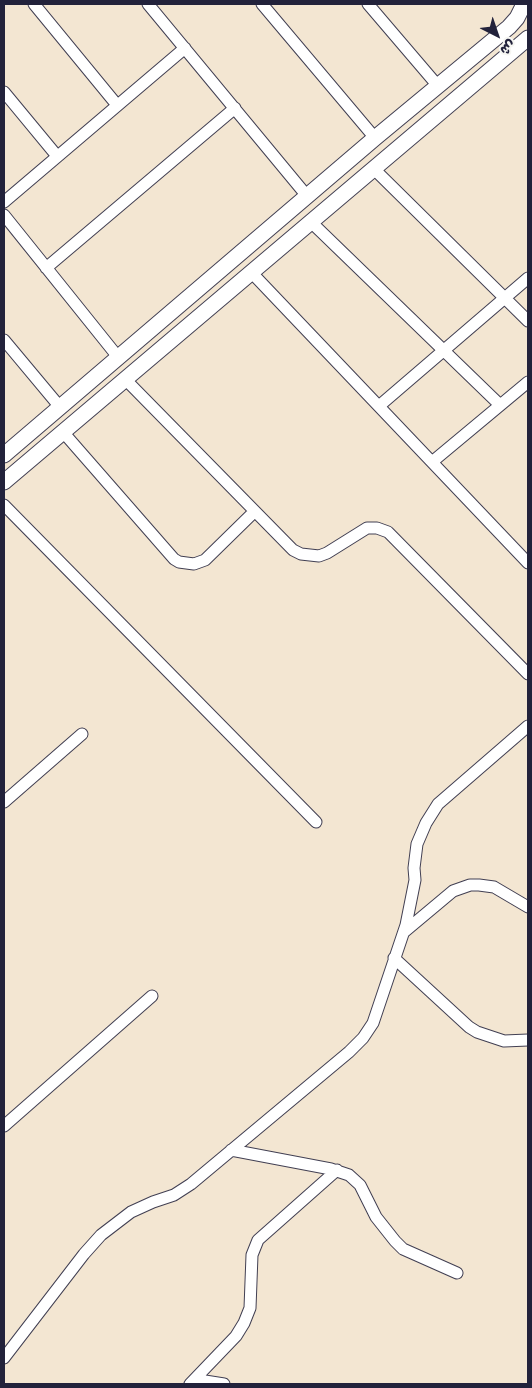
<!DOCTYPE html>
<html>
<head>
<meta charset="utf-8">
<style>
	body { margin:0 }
	#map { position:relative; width:532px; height:1388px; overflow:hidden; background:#f3e6d2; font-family:"Indie Flower","Playpen Sans Arabic",sans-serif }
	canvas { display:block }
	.frame { position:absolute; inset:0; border:5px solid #22223b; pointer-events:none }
	.north { position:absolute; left:472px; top:10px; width:50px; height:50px; -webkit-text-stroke:4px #f6f6f2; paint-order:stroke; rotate:139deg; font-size:14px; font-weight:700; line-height:20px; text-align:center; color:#22223b }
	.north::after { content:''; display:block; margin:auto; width:18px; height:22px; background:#22223b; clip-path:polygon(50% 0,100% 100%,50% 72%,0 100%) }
</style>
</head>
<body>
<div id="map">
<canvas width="532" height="1388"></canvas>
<div class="frame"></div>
<div class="north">ش</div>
</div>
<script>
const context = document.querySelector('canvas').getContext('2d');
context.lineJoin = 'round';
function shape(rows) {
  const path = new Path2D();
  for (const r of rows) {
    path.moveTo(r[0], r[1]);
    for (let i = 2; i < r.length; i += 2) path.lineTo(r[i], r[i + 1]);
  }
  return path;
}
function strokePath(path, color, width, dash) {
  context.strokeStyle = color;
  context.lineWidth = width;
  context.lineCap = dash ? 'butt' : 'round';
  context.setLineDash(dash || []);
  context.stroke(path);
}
const minor = shape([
	[34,4,117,105],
	[148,4,307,196],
	[262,4,375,138],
	[368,4,438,86],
	[4,92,57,156],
	[374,169,528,321],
	[4,202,185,48],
	[4,215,118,357],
	[311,222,500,405],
	[46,268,235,108],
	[251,272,528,563],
	[4,340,60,407],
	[125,379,293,550,301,554,319,556,327,553,367,528,377,528,388,532,528,674],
	[379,406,528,278],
	[63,432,174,559,179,562,194,564,205,560,254,512],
	[432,462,528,382],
	[4,505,316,822],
	[4,802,82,734],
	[404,932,453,891,470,885,479,885,494,887,528,907],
	[394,958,469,1027,477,1032,504,1041,528,1040],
	[4,1126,152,996],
	[231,1150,331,1169,349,1175,360,1185,376,1217,395,1241,403,1249,457,1273],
	[4,1358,84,1254,101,1235,131,1212,153,1202,174,1195,191,1184,349,1052,363,1038,373,1023,406,925,415,880,414,868,417,844,426,823,438,804,528,726],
	[190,1384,236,1336,244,1323,250,1308,252,1255,258,1240,337,1170],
	[192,1384,205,1381,224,1384]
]);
const tertiary = shape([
	[4,455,375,138,509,27,517,18,524,4],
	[4,482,528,38]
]);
strokePath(minor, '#413f52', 13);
strokePath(tertiary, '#413f52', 17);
strokePath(minor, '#fff', 11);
strokePath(tertiary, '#fff', 15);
</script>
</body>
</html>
